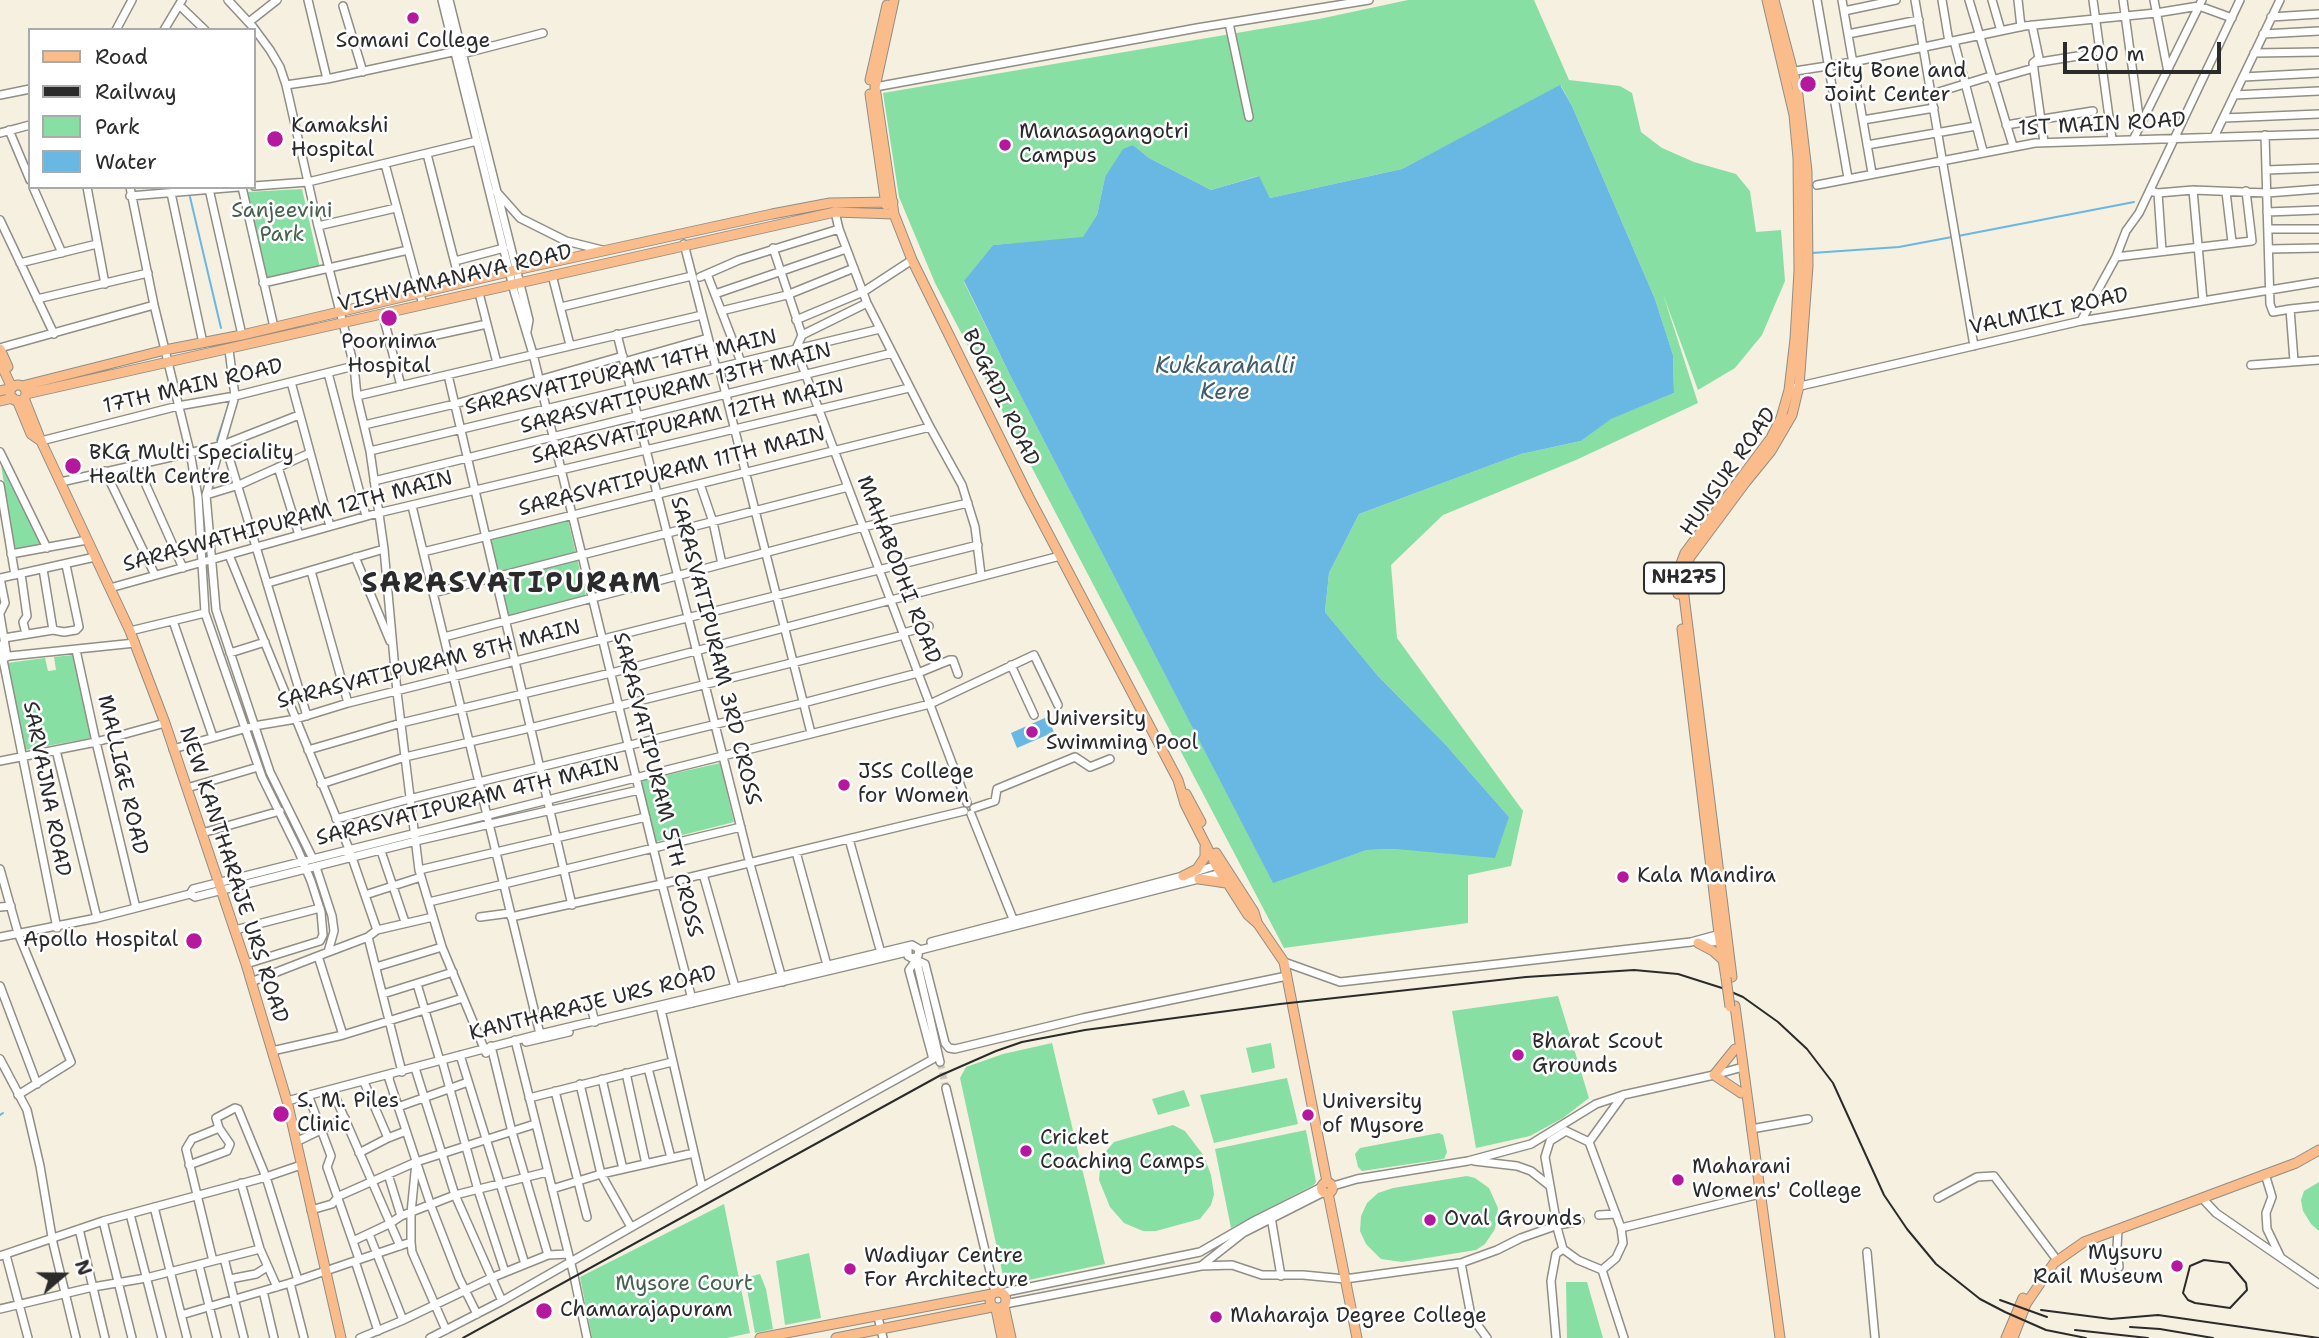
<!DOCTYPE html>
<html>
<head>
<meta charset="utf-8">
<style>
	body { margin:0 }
	#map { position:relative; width:2319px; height:1338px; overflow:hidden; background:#f5f0e0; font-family:"Shantell Sans",sans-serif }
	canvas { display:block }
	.legend { position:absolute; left:28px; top:28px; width:228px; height:161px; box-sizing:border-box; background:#fff; border:2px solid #aaa; margin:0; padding:9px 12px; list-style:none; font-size:21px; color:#2b2b2b }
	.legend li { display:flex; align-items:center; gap:14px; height:35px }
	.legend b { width:35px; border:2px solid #aaa }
	.north { position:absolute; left:28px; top:1240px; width:70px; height:70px; -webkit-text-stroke:5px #fff; paint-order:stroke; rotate:70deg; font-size:19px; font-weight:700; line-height:28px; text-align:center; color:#2b2b2b }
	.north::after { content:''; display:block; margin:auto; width:24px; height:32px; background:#2b2b2b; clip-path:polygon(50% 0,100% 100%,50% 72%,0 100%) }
	.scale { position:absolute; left:2063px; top:42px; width:158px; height:32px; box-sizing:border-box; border:4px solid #2b2b2b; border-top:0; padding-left:9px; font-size:21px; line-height:24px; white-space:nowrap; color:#2b2b2b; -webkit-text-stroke:5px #fff; paint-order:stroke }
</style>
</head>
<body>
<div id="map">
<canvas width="2319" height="1338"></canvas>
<ul class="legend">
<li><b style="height:9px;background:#fabc8b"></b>Road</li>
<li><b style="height:9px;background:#2b2b2b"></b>Railway</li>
<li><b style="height:19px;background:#88dfa3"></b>Park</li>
<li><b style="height:19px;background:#69b7e3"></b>Water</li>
</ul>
<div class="north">N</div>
<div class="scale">200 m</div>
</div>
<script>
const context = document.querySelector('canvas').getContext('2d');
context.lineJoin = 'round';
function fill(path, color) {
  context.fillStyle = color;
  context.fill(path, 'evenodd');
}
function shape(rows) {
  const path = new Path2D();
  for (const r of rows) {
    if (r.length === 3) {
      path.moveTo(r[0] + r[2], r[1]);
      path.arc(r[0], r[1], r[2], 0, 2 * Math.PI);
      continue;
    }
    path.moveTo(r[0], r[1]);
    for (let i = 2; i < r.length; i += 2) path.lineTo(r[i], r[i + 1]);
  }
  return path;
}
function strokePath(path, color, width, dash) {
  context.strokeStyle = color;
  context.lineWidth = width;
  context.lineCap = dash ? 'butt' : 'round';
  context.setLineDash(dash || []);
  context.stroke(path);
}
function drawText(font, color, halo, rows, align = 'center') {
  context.font = font + ' "Shantell Sans",sans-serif';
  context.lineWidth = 5;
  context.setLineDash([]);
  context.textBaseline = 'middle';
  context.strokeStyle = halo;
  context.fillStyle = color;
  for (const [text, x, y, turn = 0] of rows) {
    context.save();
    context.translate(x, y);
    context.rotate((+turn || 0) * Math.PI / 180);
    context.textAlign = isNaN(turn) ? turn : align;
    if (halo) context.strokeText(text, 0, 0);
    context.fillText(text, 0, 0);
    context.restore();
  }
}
fill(shape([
	[1408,0,1534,0,1569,80,1620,86,1632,93,1641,132,1662,148,1694,162,1736,174,1750,191,1756,232,1781,230,1785,281,1762,335,1735,368,1698,390,1663,294,1698,403,1576,460,1443,515,1391,565,1397,638,1523,811,1511,866,1468,875,1468,923,1284,948,935,283,899,197,883,93,1319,19],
	[1561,86,1572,106,1655,299,1673,355,1674,393,1610,419,1581,441,1521,454,1359,514,1329,573,1325,612,1378,676,1445,744,1509,817,1396,849,1367,850,1273,882,1011,377,964,282,993,245,1083,238,1097,215,1105,177,1133,145,1149,158,1211,190,1258,176,1270,198,1402,169],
	[302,189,320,268,267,278,247,192],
	[0,458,42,545,14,549],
	[568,520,586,596,507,617,489,539],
	[73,655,91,738,25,750,7,663,45,658,48,671,56,670,54,657],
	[720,763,734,822,655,842,641,781],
	[1558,996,1589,1098,1563,1118,1530,1136,1476,1148,1452,1011],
	[1052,1043,1105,1264,1005,1285,960,1078,966,1067,1003,1054],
	[1271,1043,1275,1068,1252,1073,1246,1048],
	[1287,1078,1298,1124,1214,1143,1200,1095],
	[1184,1090,1190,1106,1158,1115,1152,1099],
	[1173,1125,1185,1131,1204,1156,1211,1175,1214,1194,1211,1205,1200,1219,1156,1231,1143,1231,1124,1223,1110,1207,1099,1180,1101,1157,1114,1142],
	[1306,1130,1316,1182,1314,1185,1231,1228,1215,1149],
	[1439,1133,1443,1135,1447,1152,1444,1159,1362,1171,1358,1167,1355,1154,1360,1148],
	[1467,1176,1475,1178,1489,1188,1498,1208,1495,1229,1485,1244,1476,1250,1402,1262,1381,1259,1366,1244,1360,1231,1361,1216,1367,1203,1378,1193,1393,1188],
	[2319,1182,2319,1231,2311,1224,2303,1211,2301,1200,2304,1191],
	[724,1204,750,1333,727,1338,592,1338,580,1277],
	[809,1253,821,1318,785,1325,776,1261],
	[760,1274,766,1289,773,1329,755,1333,745,1278],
	[1566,1282,1587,1282,1603,1338,1567,1338]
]), '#88dfa3');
fill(shape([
	[1560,85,1572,106,1655,299,1673,355,1674,393,1611,419,1581,441,1521,454,1359,514,1329,573,1325,612,1378,676,1445,744,1509,817,1495,858,1396,849,1367,850,1273,883,1011,377,964,281,993,245,1083,237,1097,215,1105,177,1123,149,1133,145,1149,158,1211,190,1259,176,1270,198,1402,169],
	[1047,717,1054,732,1017,748,1011,733]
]), '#69b7e3');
strokePath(shape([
	[190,197,221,328],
	[1958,236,2134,202],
	[1812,253,1899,247,1952,237],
	[217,440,229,404],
	[207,481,215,449],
	[202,505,207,557],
	[0,1115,3,1113]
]), '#69b7e3', 2);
strokePath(shape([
	[940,1062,946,1088]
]), '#cdc9bc', 7, [7, 3.5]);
const minor = shape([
	[228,0,253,27,270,50,280,67,286,85,318,226,354,366,357,396,370,451,384,549,397,692,419,870,442,947,486,1053],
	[308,0,327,79],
	[442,0,514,291,533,354,662,884,693,1003],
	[449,0,529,320,527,331],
	[1817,0,1848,178],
	[1842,0,1872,173],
	[1915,0,1974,346],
	[1942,0,1949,42],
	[1969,0,2013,146],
	[1992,0,2001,31],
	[2018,0,2021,27],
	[2093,0,2112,139],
	[2123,0,2140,124],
	[2154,0,2167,67],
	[179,5,205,30],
	[343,6,363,72],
	[1844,11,1896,0],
	[2271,17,2319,14],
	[249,22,277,0],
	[1229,23,1249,117],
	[2032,25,2039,58,2033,63,2044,142],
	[116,30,132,0],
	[164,30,182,0],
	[1848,34,1919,20],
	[2263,34,2319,31],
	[1954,41,1983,151],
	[2254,53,2319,52],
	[462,54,543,33],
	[2034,63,2084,55,2101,50],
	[1789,72,1853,62,2024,26,2156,13,2199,6,2232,18],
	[2243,77,2319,73],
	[1992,80,2034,68],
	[286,85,327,79,457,51],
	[875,87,1197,28,1369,0],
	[1932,94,1991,76],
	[0,95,30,89],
	[2234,95,2319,91],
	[2224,118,2319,114],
	[1863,120,1934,108],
	[2006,125,2093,111],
	[9,130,30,180],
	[0,133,30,125],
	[2265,135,2270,304,2273,312,2290,309,2294,361],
	[2214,137,2280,0],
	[2134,138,2202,0],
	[1867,145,1976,126],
	[427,154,460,283],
	[385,164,423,305],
	[2266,170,2319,168],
	[1817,185,2035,143,2319,134],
	[254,186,308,182,477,141],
	[33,187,62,253],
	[87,187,105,284],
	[130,187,154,305,190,452,198,497,205,613,262,777,298,850,311,881,321,912,323,935,320,941,246,964],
	[242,187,274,327],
	[209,189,242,335],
	[2193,190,2203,301],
	[496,191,520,218,566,241,602,250],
	[2150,191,2158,193,2193,190,2267,193,2319,189],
	[2226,192,2232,242],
	[171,193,203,343],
	[2158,193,2162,251],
	[130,196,238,187],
	[835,212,839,229,867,303,930,427,962,485,975,527,981,575],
	[2267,212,2319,210],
	[0,220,54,334],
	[318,226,396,208],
	[2268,229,2319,229],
	[684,244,716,368],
	[773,248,802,335],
	[2269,249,2319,248],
	[2116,257,2252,241,2246,191],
	[455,261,504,248],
	[20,263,97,244],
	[707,274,741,362],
	[552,275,570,345],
	[700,277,739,260,839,229],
	[263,283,408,250],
	[479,293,497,363],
	[715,294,846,249],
	[37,299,148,273],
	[867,303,802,335,796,349,967,803],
	[561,307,692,276],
	[2290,309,2319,306],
	[721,311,787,295,854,268],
	[383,315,401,386],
	[796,320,863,292,912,260],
	[2081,321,2116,257,2126,231,2139,213,2240,0],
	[617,334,750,864,783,982],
	[390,345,487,324],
	[0,348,154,305],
	[229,350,235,396,206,495,216,610,270,772,313,859],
	[624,362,708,338],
	[2251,365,2319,360],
	[719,367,811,733],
	[328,373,366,516],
	[448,375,572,905],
	[291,382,330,526],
	[1796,387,2081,321,2319,282],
	[357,396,702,315],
	[364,425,455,404,623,356],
	[41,441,178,406,235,396,354,366],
	[225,444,307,716],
	[370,451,880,329],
	[0,452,47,548],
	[137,465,183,568],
	[278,467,299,535],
	[105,471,155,575],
	[374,481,892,353],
	[61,482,220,446,299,415],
	[700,484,713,522,722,564],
	[0,485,15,575],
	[206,495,239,485,310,453],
	[412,506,540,1034],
	[423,552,930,427],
	[11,554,87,540],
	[229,555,349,849,377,930],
	[355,557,390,641],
	[311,571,348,703],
	[21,574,27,616,23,622,26,634],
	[0,578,95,557],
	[268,583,384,549],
	[110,588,378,513,909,388],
	[433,593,848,487],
	[0,613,5,603,0,578],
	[0,615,7,657],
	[173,621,213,737],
	[53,630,64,632,76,630,79,627,66,565],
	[130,631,205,613],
	[903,633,929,626],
	[444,637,863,527,968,503],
	[4,638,53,630,43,569],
	[0,645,57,928],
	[76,650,96,742,136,908],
	[230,653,265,642],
	[0,657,135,643],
	[1011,665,1034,715],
	[173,749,254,726,296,719,348,703,978,545],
	[56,750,97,918],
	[308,750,401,723,611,673,1060,556],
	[0,761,96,742,165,723],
	[321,784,405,757,530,728,904,635],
	[187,788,258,767],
	[974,808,995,801,997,789,1075,757,1090,767,1110,759],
	[971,814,1015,924],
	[336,819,409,799,803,703,918,673,950,660,953,660,958,674],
	[202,833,280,811],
	[849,839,881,953],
	[381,851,405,922],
	[796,852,827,965],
	[316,867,332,916,334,931,328,952],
	[0,869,18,933,71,1062,18,1095],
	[419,870,646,817],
	[703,874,735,987],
	[190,894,195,897,416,841,639,790],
	[365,895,421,877],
	[429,902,741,827],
	[0,907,11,906],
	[480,917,510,913],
	[511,917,662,884,964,811],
	[235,930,320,908],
	[0,937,97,918,190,894,193,889,930,704,1034,655,1058,705],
	[368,937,402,1072],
	[931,942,1183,876,1220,864],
	[1698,943,1725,941],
	[920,950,1226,872],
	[916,958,940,1062],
	[1284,962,1340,982,1691,942,1724,933],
	[376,967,442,947],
	[251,982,318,956],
	[417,984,440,1061],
	[0,986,37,1084],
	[383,994,453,972],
	[591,1007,595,1022],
	[663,1010,907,952],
	[343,1035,318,956,368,937,377,930,433,917],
	[515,1040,574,1276,587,1338],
	[526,1042,569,1032],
	[491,1046,512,1132,548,1255],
	[272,1051,343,1035,463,998],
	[460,1055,525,1264],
	[0,1059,27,1110,40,1166,53,1243,76,1338],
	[443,1064,478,1190,505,1272],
	[415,1068,455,1195,502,1301],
	[648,1068,671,1158],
	[626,1073,646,1164],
	[390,1075,389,1079,431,1206,459,1278,477,1314],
	[602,1079,623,1169],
	[364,1082,388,1138,406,1131],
	[580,1084,601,1174,631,1227],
	[946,1088,995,1292],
	[555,1091,587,1217],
	[334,1094,400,1246],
	[529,1098,672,1062],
	[310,1100,331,1156,327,1167,359,1259],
	[287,1101,540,1034,912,945,919,949,918,956,912,958,908,956,908,947],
	[398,1107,468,1082],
	[1751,1129,1808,1119],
	[1566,1131,1589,1142,1621,1228,1623,1243,1616,1258,1602,1270,1578,1260,1563,1249,1558,1231,1545,1157,1550,1141,1566,1131],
	[296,1142,345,1118],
	[1589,1142,1623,1095],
	[359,1153,388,1138],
	[1474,1161,1517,1166,1531,1171,1550,1186],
	[189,1165,227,1151,230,1144,219,1128,216,1118,235,1108,238,1109,266,1177,298,1280],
	[388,1174,401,1216],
	[2265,1174,2272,1197,2266,1213,2267,1229,2280,1256],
	[241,1183,260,1249,277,1287],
	[1333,1186,1357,1179,1468,1161,1531,1144,1596,1104,1623,1095,1714,1075,1743,1067],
	[702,1187,933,1059,909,970,916,960,925,964,945,1043,949,1048,955,1049,1083,1018,1287,976],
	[552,1189,601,1174,694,1153],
	[1938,1198,1977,1177,1994,1176,2054,1256],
	[2202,1198,2216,1213,2319,1284],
	[154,1207,187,1338],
	[311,1210,332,1204,339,1196,416,1162,535,1124],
	[130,1214,162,1338],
	[1599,1215,1616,1214],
	[1271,1217,1281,1276],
	[103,1221,132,1338],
	[1621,1228,1760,1194],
	[79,1229,105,1338],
	[2118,1229,2117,1248,2119,1267],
	[369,1234,403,1320],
	[353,1241,389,1224,401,1216,455,1195,547,1172],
	[411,1242,412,1252,446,1330],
	[1867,1252,1875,1338],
	[6,1255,28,1338],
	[0,1256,103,1221,266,1177,301,1165],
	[224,1258,244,1338],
	[213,1261,186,1149,192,1139,219,1128],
	[355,1261,378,1331],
	[1461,1263,1471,1316,1487,1338],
	[199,1265,217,1338],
	[1201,1266,1232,1265,1262,1275,1303,1275,1345,1279,1461,1263,1497,1250,1521,1238,1558,1225,1580,1221],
	[1602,1270,1624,1338],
	[230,1279,256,1274,267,1267],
	[290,1283,304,1338],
	[263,1291,274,1338],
	[1001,1293,1200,1252,1252,1222,1322,1187],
	[1005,1304,1201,1266,1243,1233,1324,1192],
	[0,1309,93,1287,146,1278,260,1249],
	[181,1315,290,1283,411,1242,411,1213,416,1162],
	[878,1317,883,1338],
	[360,1338,401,1321,491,1278,548,1255,568,1254],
	[430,1338,502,1301,702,1187,661,1010],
	[1556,1338,1551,1281,1556,1254,1563,1249]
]);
const major = shape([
	[894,0,875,87,894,214,912,260,1029,497,1178,780,1185,804,1216,865,1248,915,1258,924,1284,962,1327,1182],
	[870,80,887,5],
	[870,94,886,205],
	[0,349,8,367],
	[0,362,12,388,0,391],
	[18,393,8],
	[22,386,165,350,242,335,516,270,772,214,830,203,893,202],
	[26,394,835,212,894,214],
	[24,398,41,441,130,631,165,723,246,964,287,1101,341,1338],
	[17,400,31,434,41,441],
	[0,401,13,398],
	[1678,594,1676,577,1685,553,1771,438,1781,418,1789,390,1795,339,1799,271,1798,158,1794,115,1767,0],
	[1682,629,1719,934,1726,978],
	[1186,794,1201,822],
	[1216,853,1254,912,1257,922],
	[1183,876,1197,869,1205,857,1205,847],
	[1199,879,1226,883],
	[1698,943,1713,951,1723,960],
	[1732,977,1683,588,1684,571,1690,557,1745,483,1771,451,1792,415,1799,386,1808,266,1807,171,1797,87,1774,0],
	[1735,1006,1780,1338],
	[1735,1049,1714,1075,1741,1093],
	[1327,1188,5.5],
	[1328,1193,1357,1338],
	[998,1300,8],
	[1004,1306,1011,1338],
	[996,1309,1002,1338],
	[760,1338,992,1294],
	[836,1338,992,1307],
	[2006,1338,2023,1298],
	[2013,1338,2026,1304,2054,1263,2084,1242,2296,1163,2319,1150]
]);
strokePath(minor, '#908e86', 10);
strokePath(major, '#908e86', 11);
strokePath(minor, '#fff', 7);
strokePath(major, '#fabc8b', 9);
strokePath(shape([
	[2204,1260,2229,1263,2246,1283,2247,1290,2230,1308,2195,1303,2188,1300,2183,1293,2190,1266,2204,1260],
	[2000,1300,2047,1317],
	[2041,1310,2111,1319,2158,1315,2319,1338],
	[2130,1327,2160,1329,2213,1338],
	[2075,1330,2148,1338],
	[463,1338,939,1076,996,1051,1022,1042,1085,1030,1280,1004,1526,977,1634,970,1678,974,1722,988,1743,997,1778,1022,1807,1049,1833,1083,1884,1195,1907,1229,1936,1264,1980,1299,2005,1312,2046,1330,2086,1338]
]), '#2b2b2b', 2);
const majorBridge = shape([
	[1726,978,1730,1007]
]);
strokePath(majorBridge, '#908e86', 11, []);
strokePath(majorBridge, '#fabc8b', 9);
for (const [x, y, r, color] of [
	[413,18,7,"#b5179e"],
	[1808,84,9,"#b5179e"],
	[275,139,9,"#b5179e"],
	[1005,145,7,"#b5179e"],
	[389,318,9,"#b5179e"],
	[73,466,9,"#b5179e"],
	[1032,732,7,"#b5179e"],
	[844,785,7,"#b5179e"],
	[1623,877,7,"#b5179e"],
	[194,941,9,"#b5179e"],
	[1518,1055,7,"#b5179e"],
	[281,1114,9,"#b5179e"],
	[1308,1115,7,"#b5179e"],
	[1026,1151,7,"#b5179e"],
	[1678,1180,7,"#b5179e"],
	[1430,1220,7,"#b5179e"],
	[2177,1266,7,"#b5179e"],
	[850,1269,7,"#b5179e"],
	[544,1311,9,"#b5179e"],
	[1216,1317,7,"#b5179e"]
]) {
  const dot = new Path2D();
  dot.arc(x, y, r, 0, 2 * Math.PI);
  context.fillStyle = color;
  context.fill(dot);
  strokePath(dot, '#fff', 2.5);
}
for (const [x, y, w] of [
	[1684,578,80]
]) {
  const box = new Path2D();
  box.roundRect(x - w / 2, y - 15.5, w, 31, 5);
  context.fillStyle = '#fff';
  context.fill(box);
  strokePath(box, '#2b2b2b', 2);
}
drawText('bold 19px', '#2b2b2b', null, [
	["NH275",1684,578]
]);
drawText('21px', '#2b2b2b', '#fff', [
	["Somani College",413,42,"center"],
	["City Bone and",1824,72],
	["Joint Center",1824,96],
	["Kamakshi",291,127],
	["Hospital",291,151],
	["Manasagangotri",1019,133],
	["Campus",1019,157],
	["Poornima",389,343,"center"],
	["Hospital",389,367,"center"],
	["BKG Multi Speciality",89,454],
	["Health Centre",89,478],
	["University",1046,720],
	["Swimming Pool",1046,744],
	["JSS College",858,773],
	["for Women",858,797],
	["Kala Mandira",1637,877],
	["Apollo Hospital",178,941,"right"],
	["Bharat Scout",1532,1043],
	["Grounds",1532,1067],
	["S. M. Piles",297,1102],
	["Clinic",297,1126],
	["University",1322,1103],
	["of Mysore",1322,1127],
	["Cricket",1040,1139],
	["Coaching Camps",1040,1163],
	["Maharani",1692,1168],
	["Womens' College",1692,1192],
	["Oval Grounds",1444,1220],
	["Mysuru",2163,1254,"right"],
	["Rail Museum",2163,1278,"right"],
	["Wadiyar Centre",864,1257],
	["For Architecture",864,1281],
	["Chamarajapuram",560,1311],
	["Maharaja Degree College",1230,1317]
], 'left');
drawText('21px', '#2b2b2b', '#fff', [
	["1ST MAIN ROAD",2102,125,-3],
	["VISHVAMANAVA ROAD",455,279,-13],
	["VALMIKI ROAD",2049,312,-12],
	["SARASVATIPURAM 14TH MAIN",621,373,-13],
	["17TH MAIN ROAD",193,387,-13],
	["SARASVATIPURAM 13TH MAIN",676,389,-14],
	["BOGADI ROAD",1000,398,64],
	["SARASVATIPURAM 12TH MAIN",688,422,-13],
	["SARASVATIPURAM 11TH MAIN",672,472,-14],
	["HUNSUR ROAD",1729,472,-55],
	["SARASWATHIPURAM 12TH MAIN",288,522,-15],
	["MAHABODHI ROAD",898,570,69],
	["SARASVATIPURAM 3RD CROSS",715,651,76],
	["SARASVATIPURAM 8TH MAIN",429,665,-14],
	["MALLIGE ROAD",122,775,77],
	["SARASVATIPURAM 5TH CROSS",657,785,76],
	["SARVAJNA ROAD",46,789,79],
	["SARASVATIPURAM 4TH MAIN",468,802,-14],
	["NEW KANTHARAJE URS ROAD",233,875,72],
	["KANTHARAJE URS ROAD",593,1004,-14]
]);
drawText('21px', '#47614f', '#fff', [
	["Sanjeevini",282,212],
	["Park",282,236],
	["Mysore Court",684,1285]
]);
drawText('italic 23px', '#415c6b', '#fff', [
	["Kukkarahalli",1225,367],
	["Kere",1225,393]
]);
context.letterSpacing = '2px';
drawText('bold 28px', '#2b2b2b', '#fff', [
	["SARASVATIPURAM",512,585]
]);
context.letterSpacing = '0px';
</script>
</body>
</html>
